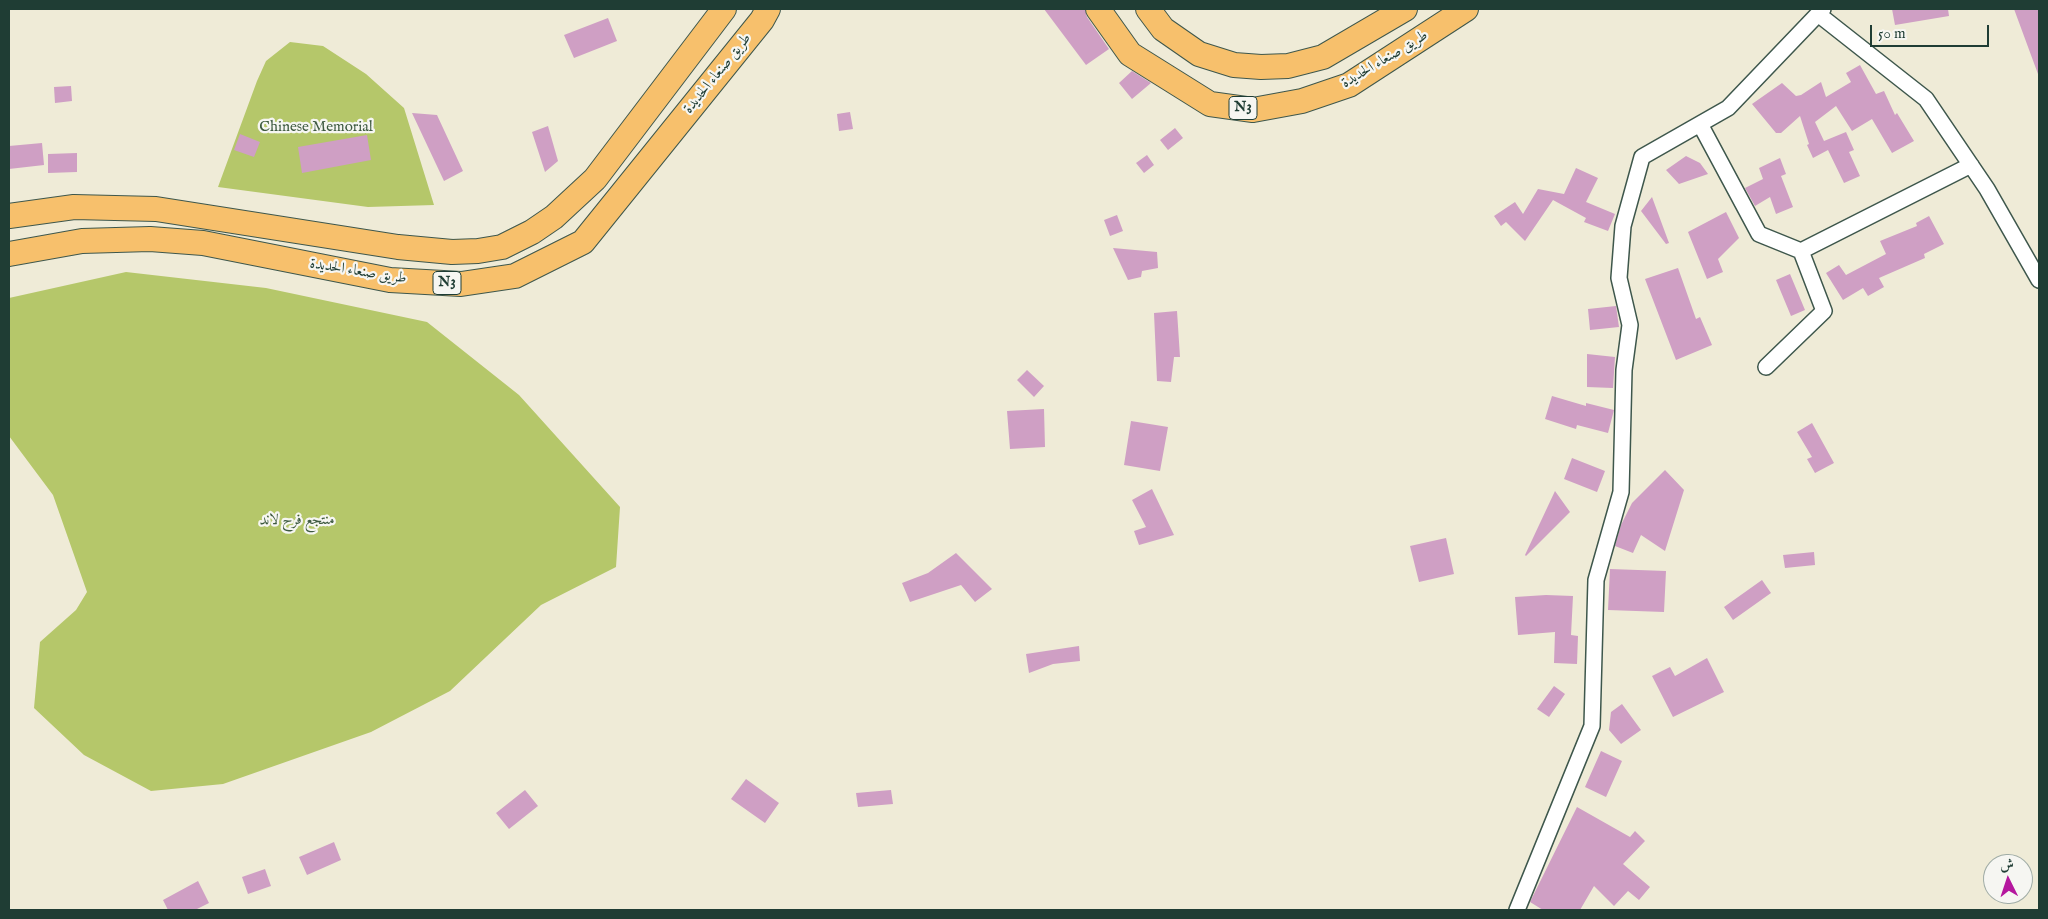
<!DOCTYPE html>
<html>
<head>
<meta charset="utf-8">
<style>
	body { margin:0 }
	#map { position:relative; width:2048px; height:919px; overflow:hidden; background:#efebd7; font-family:"IM FELL English",Amiri,serif }
	canvas { display:block }
	.frame { position:absolute; inset:0; border:10px solid #1f3d34; pointer-events:none }
	.north { position:absolute; left:1983px; top:854px; width:50px; height:50px; box-sizing:border-box; background:#f6f6f2; border:1px solid #a0aca6; border-radius:50%; rotate:356deg; font-size:14px; font-weight:700; line-height:20px; text-align:center; color:#1f3d34 }
	.north::after { content:''; display:block; margin:auto; width:18px; height:22px; background:#b5179e; clip-path:polygon(50% 0,100% 100%,50% 72%,0 100%) }
	.scale { position:absolute; left:1870px; top:25px; width:119px; height:22px; box-sizing:border-box; border:2px solid #1f3d34; border-top:0; padding-left:6px; font-size:15px; line-height:18px; white-space:nowrap; color:#1f3d34; -webkit-text-stroke:4px #f6f6f2; paint-order:stroke }
</style>
</head>
<body>
<div id="map">
<canvas width="2048" height="919"></canvas>
<div class="frame"></div>
<div class="north">ش</div>
<div class="scale">50 m</div>
</div>
<script>
const context = document.querySelector('canvas').getContext('2d');
context.lineJoin = 'round';
function fill(path, color) {
  context.fillStyle = color;
  context.fill(path, 'evenodd');
}
function shape(rows) {
  const path = new Path2D();
  for (const r of rows) {
    path.moveTo(r[0], r[1]);
    for (let i = 2; i < r.length; i += 2) path.lineTo(r[i], r[i + 1]);
  }
  return path;
}
function strokePath(path, color, width, dash) {
  context.strokeStyle = color;
  context.lineWidth = width;
  context.lineCap = dash ? 'butt' : 'round';
  context.setLineDash(dash || []);
  context.stroke(path);
}
function drawText(font, color, halo, rows, align = 'center') {
  context.font = font + ' "IM FELL English",Amiri,serif';
  context.lineWidth = 4.5;
  context.setLineDash([]);
  context.textBaseline = 'middle';
  context.strokeStyle = halo;
  context.fillStyle = color;
  for (const [text, x, y, turn = 0] of rows) {
    context.save();
    context.translate(x, y);
    context.rotate((+turn || 0) * Math.PI / 180);
    context.textAlign = isNaN(turn) ? turn : align;
    if (halo) context.strokeText(text, 0, 0);
    context.fillText(text, 0, 0);
    context.restore();
  }
}
fill(shape([
	[290,42,323,46,366,74,404,108,434,205,368,207,218,187,257,81,266,61],
	[126,272,266,288,427,322,519,395,620,507,616,567,541,605,450,691,371,732,223,784,151,791,84,755,34,708,40,642,76,610,87,592,53,495,9,436,9,298]
]), '#b5c76a');
fill(shape([
	[1044,9,1085,9,1087,17,1109,49,1086,65],
	[1892,9,1948,9,1949,16,1895,25],
	[2014,9,2039,9,2039,74,2038,74],
	[608,18,617,41,574,58,564,35],
	[1860,65,1876,94,1884,91,1895,115,1897,113,1914,141,1892,153,1872,119,1852,131,1836,106,1815,122,1824,141,1846,132,1854,150,1849,152,1860,176,1844,183,1828,150,1813,158,1807,145,1809,144,1800,116,1781,133,1776,133,1752,104,1782,83,1796,96,1801,95,1821,82,1826,97,1851,82,1846,73],
	[1132,71,1151,83,1132,99,1119,83],
	[71,86,72,101,55,103,54,87],
	[850,112,853,129,839,131,837,114],
	[412,113,437,115,463,171,444,181],
	[548,126,558,161,545,172,532,132],
	[1175,128,1183,138,1168,150,1160,140],
	[240,134,260,142,254,157,234,150],
	[367,135,371,160,302,173,298,147],
	[42,143,44,165,9,169,9,146],
	[77,153,77,172,48,173,48,154],
	[1147,155,1154,165,1144,173,1136,163],
	[1686,156,1700,163,1708,174,1679,184,1666,170],
	[1780,158,1786,174,1781,176,1793,207,1776,214,1770,197,1755,206,1745,188,1763,179,1759,168],
	[1576,168,1598,178,1586,202,1615,214,1608,231,1584,222,1586,218,1553,200,1525,241,1506,222,1501,226,1494,216,1515,202,1523,214,1538,189,1564,194],
	[1652,197,1669,243,1666,244,1641,211],
	[1726,212,1739,238,1718,259,1723,272,1707,279,1688,232],
	[1117,215,1123,231,1110,236,1104,220],
	[1929,216,1944,244,1924,254,1925,258,1879,278,1884,287,1868,296,1863,288,1843,300,1826,273,1839,265,1846,275,1886,254,1880,241,1917,226,1916,223],
	[1113,248,1157,252,1158,268,1142,271,1141,277,1128,280],
	[1678,268,1696,319,1700,317,1712,345,1676,360,1645,279],
	[1790,274,1805,310,1791,316,1776,280],
	[1616,306,1619,327,1590,330,1588,309],
	[1177,311,1180,357,1174,357,1171,382,1157,381,1154,313],
	[1587,354,1615,357,1613,388,1587,387],
	[1027,370,1044,386,1034,397,1017,380],
	[1552,396,1586,406,1586,403,1614,410,1608,433,1577,425,1576,429,1545,419],
	[1044,409,1045,447,1010,449,1007,411],
	[1131,421,1168,427,1160,471,1124,465],
	[1812,423,1834,463,1815,473,1807,459,1812,457,1797,432],
	[1572,458,1605,471,1597,492,1564,479],
	[1665,470,1684,490,1665,551,1641,535,1633,553,1615,546,1621,525,1632,503],
	[1152,489,1174,535,1139,545,1134,531,1146,527,1132,500],
	[1555,491,1570,512,1526,556,1525,555],
	[1446,538,1454,574,1419,582,1410,546],
	[1814,552,1815,565,1785,568,1783,555],
	[956,553,992,589,975,602,961,585,910,602,902,583,928,573],
	[1610,569,1666,571,1664,612,1608,610],
	[1762,580,1771,593,1733,620,1724,607],
	[1546,595,1573,596,1571,635,1578,636,1577,664,1554,663,1555,632,1518,635,1515,597],
	[1079,646,1080,661,1053,664,1029,673,1026,654],
	[1707,658,1724,692,1673,717,1652,676,1670,667,1675,676],
	[1554,686,1565,694,1549,717,1537,709],
	[1622,704,1641,730,1621,744,1609,730,1611,712],
	[1601,751,1622,761,1606,797,1585,787],
	[746,779,779,803,765,823,731,799],
	[525,790,538,806,509,829,496,813],
	[891,790,893,804,858,807,856,793],
	[1577,807,1630,837,1635,831,1645,841,1623,864,1650,887,1639,900,1628,891,1614,906,1594,886,1580,910,1543,910,1530,902],
	[334,842,341,860,307,875,299,857],
	[265,869,271,886,248,894,242,877],
	[198,881,209,903,195,910,168,910,163,900]
]), '#cf9fc4');
const street = shape([
	[1823,9,1818,14,1926,99,1987,189,2039,280],
	[1700,124,1759,234,1801,251],
	[1766,367,1824,311,1801,251,1971,165],
	[1517,910,1592,726,1596,580,1621,492,1624,370,1630,325,1619,278,1623,226,1642,157,1728,108,1818,14]
]);
const primary = shape([
	[1098,9,1130,54,1210,104,1253,110,1302,101,1349,85,1466,9],
	[1148,9,1163,29,1199,54,1234,65,1261,67,1288,66,1323,57,1405,9],
	[9,216,74,207,156,209,398,247,452,252,478,251,502,247,532,232,554,217,595,179,724,9],
	[9,254,82,241,150,239,203,243,390,280,461,284,515,276,583,242,762,20,768,9]
]);
strokePath(street, '#3e574c', 18);
strokePath(primary, '#3e574c', 26);
strokePath(street, '#fff', 15);
strokePath(primary, '#f7c06c', 24);
for (const [x, y, w] of [
	[1243,108,28],
	[447,283,28]
]) {
  const box = new Path2D();
  box.roundRect(x - w / 2, y - 11.5, w, 23, 4);
  context.fillStyle = '#f6f6f2';
  context.fill(box);
  strokePath(box, '#1f3d34', 1);
}
drawText('bold 14px', '#1f3d34', null, [
	["N3",1243,108],
	["N3",447,283]
]);
drawText('15px', '#1f3d34', '#f6f6f2', [
	["طريق صنعاء الحديدة",1385,60,-31],
	["طريق صنعاء الحديدة",718,74,-51],
	["طريق صنعاء الحديدة",358,272,9]
]);
drawText('15px', '#3d593f', '#f6f6f2', [
	["Chinese Memorial",316,128],
	["منتجع فرح لاند",297,521]
]);
</script>
</body>
</html>
